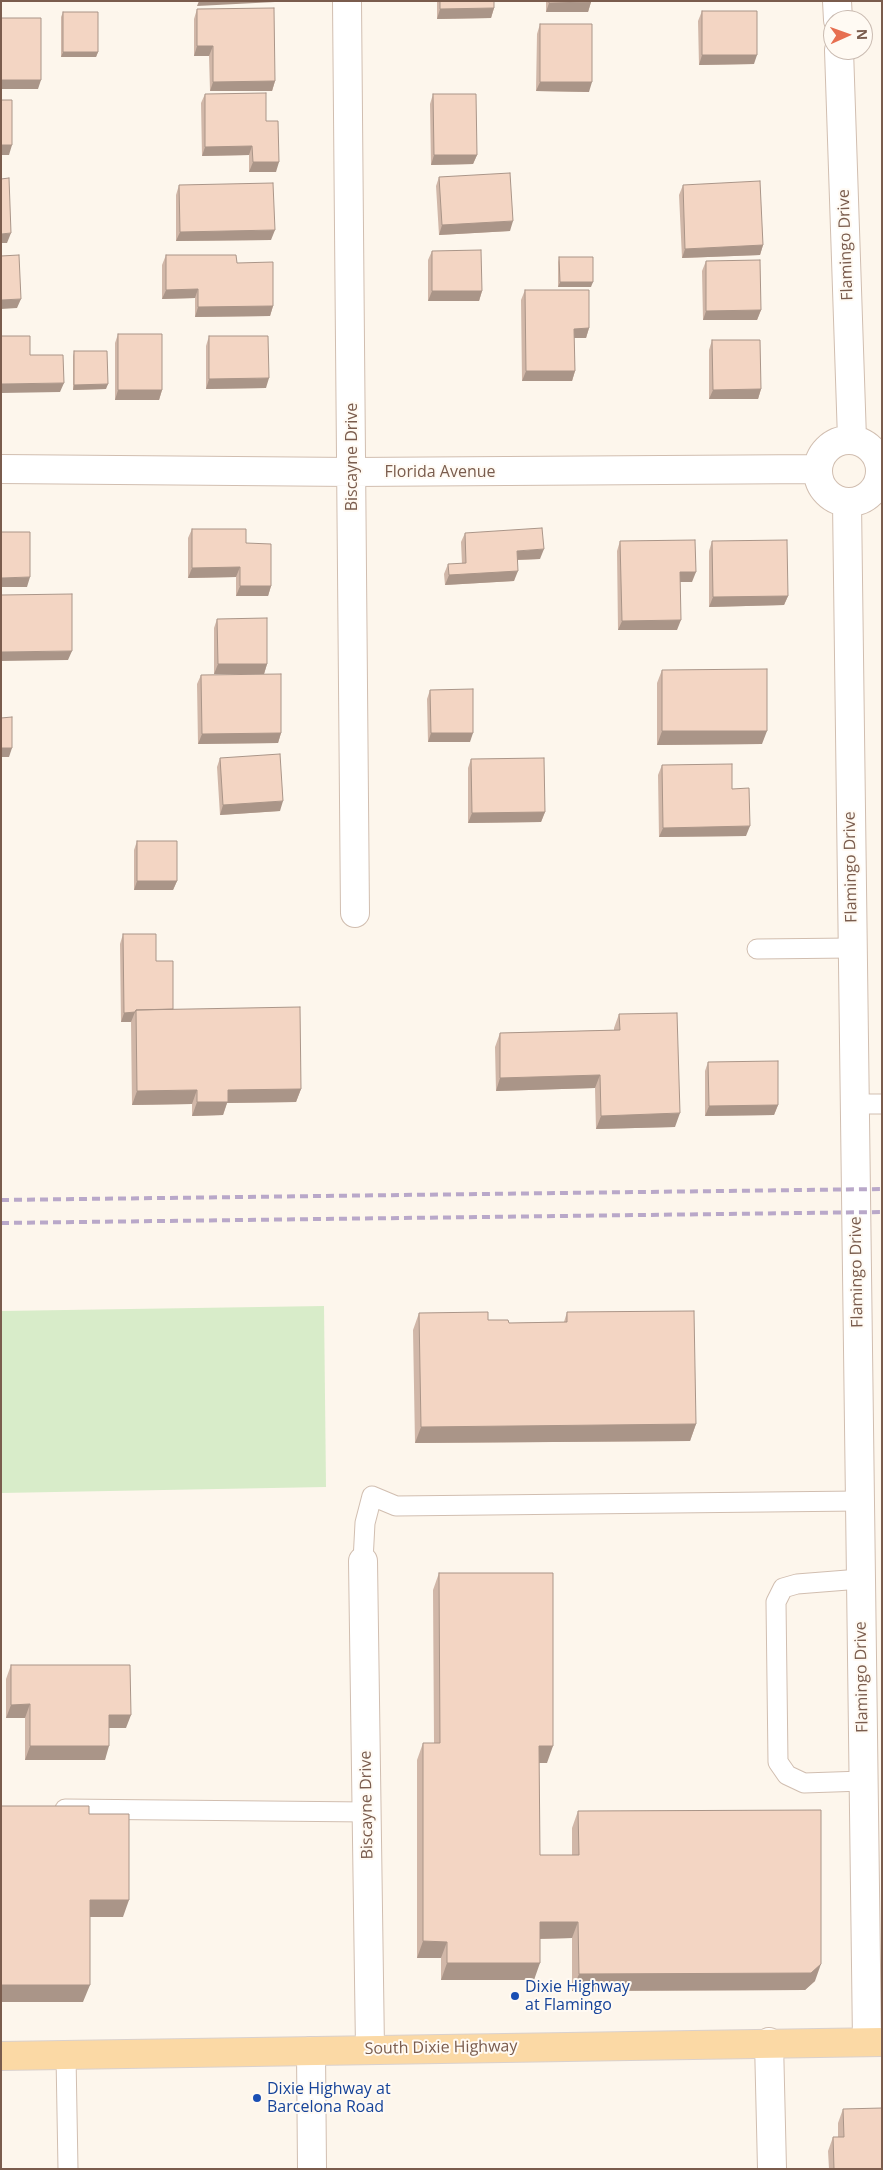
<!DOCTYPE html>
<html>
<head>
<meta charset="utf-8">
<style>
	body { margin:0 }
	#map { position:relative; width:883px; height:2170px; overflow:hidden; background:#fdf6ec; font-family:"Open Sans",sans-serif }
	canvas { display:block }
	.frame { position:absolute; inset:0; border:2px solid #7a5c4d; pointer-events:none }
	.north { position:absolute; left:823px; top:10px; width:50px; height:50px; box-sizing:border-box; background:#fffaf3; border:1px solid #cabbb1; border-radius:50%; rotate:88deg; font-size:14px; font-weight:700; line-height:20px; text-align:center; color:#7a5c4d }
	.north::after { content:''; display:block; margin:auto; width:18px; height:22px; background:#e76f51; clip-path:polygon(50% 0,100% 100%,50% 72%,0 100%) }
</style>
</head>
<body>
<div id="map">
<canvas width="883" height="2170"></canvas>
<div class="frame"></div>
<div class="north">N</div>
</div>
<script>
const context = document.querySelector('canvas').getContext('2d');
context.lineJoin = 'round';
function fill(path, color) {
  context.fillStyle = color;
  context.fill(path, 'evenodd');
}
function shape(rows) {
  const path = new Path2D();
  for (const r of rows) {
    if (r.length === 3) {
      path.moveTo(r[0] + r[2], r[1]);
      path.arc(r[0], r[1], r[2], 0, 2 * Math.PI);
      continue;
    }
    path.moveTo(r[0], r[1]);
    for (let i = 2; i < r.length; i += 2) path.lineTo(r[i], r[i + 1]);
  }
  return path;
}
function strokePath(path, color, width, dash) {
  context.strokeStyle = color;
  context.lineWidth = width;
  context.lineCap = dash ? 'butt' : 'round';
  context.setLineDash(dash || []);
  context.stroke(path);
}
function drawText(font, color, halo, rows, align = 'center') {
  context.font = font + ' "Open Sans",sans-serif';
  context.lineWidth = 4;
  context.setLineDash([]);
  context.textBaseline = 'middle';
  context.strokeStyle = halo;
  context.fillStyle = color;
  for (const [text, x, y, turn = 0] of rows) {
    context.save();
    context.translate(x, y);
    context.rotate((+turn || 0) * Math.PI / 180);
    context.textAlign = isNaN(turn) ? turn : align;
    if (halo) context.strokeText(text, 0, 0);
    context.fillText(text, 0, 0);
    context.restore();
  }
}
fill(shape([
	[324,1306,326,1487,1,1493,1,1311]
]), '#d8ecc9');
const service = shape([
	[757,949,852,948],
	[854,1104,882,1104],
	[363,1561,365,1523,372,1496,396,1506,859,1501],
	[860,1579,797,1584,783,1588,776,1602,778,1762,787,1775,804,1783,863,1781],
	[65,1809,367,1812],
	[66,2056,68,2169]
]);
const minor = shape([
	[347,1,355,913],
	[837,1,838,20],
	[839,50,852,439],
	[849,471,31],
	[1,469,352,472,818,469],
	[847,502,867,2042],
	[363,1561,370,2049],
	[769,2042,772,2169],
	[311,2051,312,2169]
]);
const primary = shape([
	[1,2056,882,2042]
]);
strokePath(service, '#d1beb0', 21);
strokePath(minor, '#d1beb0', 30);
strokePath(primary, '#dad1cd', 30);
strokePath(service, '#fff', 19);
strokePath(minor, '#fff', 28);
strokePath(primary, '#fbd9a5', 28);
strokePath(shape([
	[1,1200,882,1189],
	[1,1223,882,1212]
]), '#b9a8c9', 4, [8, 5]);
fill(shape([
	[437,1,494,1,494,8,491,18,437,19],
	[546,1,591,1,591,2,588,12,546,12],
	[197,9,275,81,272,91,210,91,209,56,194,56,194,19],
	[702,11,754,64,699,65,698,21],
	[63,12,98,52,96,57,61,57,61,17],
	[540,24,589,92,536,91,537,34],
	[205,94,266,121,276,172,249,172,249,155,202,156,201,103],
	[433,94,477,155,473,164,431,165,430,104],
	[439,177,510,231,439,235,436,186],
	[179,185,271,240,176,241,176,195],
	[683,185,763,245,760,255,682,258,679,195],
	[432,251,482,291,479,301,428,301,428,260],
	[166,255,237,263,273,306,270,316,195,317,195,298,162,299,162,265],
	[559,257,591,287,558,287,558,262],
	[706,261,761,310,757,320,703,320,702,271],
	[525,290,589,328,586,338,574,338,575,371,572,381,522,381,521,300],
	[118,334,162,390,159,400,115,400,115,343],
	[209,336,266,388,206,389,206,346],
	[712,340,761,389,758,399,709,399,709,350],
	[74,351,106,389,73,390,73,356],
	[192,529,246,543,271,586,268,596,236,596,236,577,188,578,188,538],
	[465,533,540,559,517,560,514,581,445,585,444,574,448,564,462,564,461,542],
	[620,541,692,582,680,582,677,630,618,630,617,551],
	[712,541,788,596,784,605,709,607,709,551],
	[217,619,267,664,264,674,214,674,214,628],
	[662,670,762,744,657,745,657,683],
	[201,675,281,733,278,743,198,744,197,684],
	[430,690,470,742,428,742,427,699],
	[220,758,280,811,220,815,217,767],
	[471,759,545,812,541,822,468,823,468,768],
	[662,765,732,789,746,836,659,837,658,775],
	[137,841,177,881,173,890,134,890,134,850],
	[123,934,156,961,173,1009,301,1089,296,1102,227,1103,223,1115,192,1116,192,1104,132,1105,131,1022,121,1022,120,944],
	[619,1014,675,1127,596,1129,595,1088,496,1091,495,1047,500,1033,614,1030,614,1028],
	[708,1062,778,1105,774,1115,705,1116,705,1071],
	[567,1312,696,1424,690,1441,415,1443,413,1330,419,1313,509,1323,564,1322],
	[439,1573,547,1763,539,1763,540,1855,572,1855,572,1828,578,1811,815,1981,805,1990,572,1991,572,1938,540,1939,534,1980,441,1980,441,1958,417,1958,417,1760,423,1743,434,1743,433,1590],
	[11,1665,126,1728,109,1728,105,1760,25,1760,25,1718,6,1718,6,1679],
	[843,2109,882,2169,829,2169,828,2151,833,2137,838,2137,838,2123]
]), '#d1b7a8');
fill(shape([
	[199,1,275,1,275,2,197,6],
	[591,2,588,12,546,12,549,3],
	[494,8,491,18,437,19,440,9],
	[197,46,213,46,209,56,194,56],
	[63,52,98,52,96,57,61,57],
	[702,55,757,55,754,64,699,65],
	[1,80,41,80,38,89,1,89],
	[275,81,272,91,210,91,213,82],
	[540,82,592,82,589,92,536,91],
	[1,145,12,145,9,155,1,155],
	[252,146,249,155,202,156,205,147],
	[434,155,477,155,473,164,431,165],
	[253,162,279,162,276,172,249,172],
	[513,221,510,231,439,235,442,225],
	[275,230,271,240,176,241,180,232],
	[11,233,7,243,1,243,1,234],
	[763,245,760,255,682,258,685,249],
	[560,282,593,282,591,287,558,287],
	[198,289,195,298,162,299,166,290],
	[432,291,482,291,479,301,428,301],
	[21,299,17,308,1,309,1,300],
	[273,306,270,316,195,317,198,307],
	[761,310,757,320,703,320,706,311],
	[589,328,586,338,571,338,574,329],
	[526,371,575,371,572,381,522,381],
	[269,378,266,388,206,389,209,379],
	[64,383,60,392,1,393,1,384],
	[108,384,106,389,73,390,74,385],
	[761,389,758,399,709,399,713,390],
	[118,390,162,390,159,400,115,400],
	[544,549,540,559,513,560,517,551],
	[240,567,236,577,188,578,192,568],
	[518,571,514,581,445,585,449,575],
	[680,572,696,572,692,582,677,582],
	[30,577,27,587,1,587,1,578],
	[240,586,271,586,268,596,236,596],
	[788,596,784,605,709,607,713,597],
	[681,620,677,630,618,630,622,621],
	[72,651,68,660,1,661,1,652],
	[218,664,267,664,264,674,214,674],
	[662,731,767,731,762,744,657,745],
	[281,733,278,743,198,744,202,734],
	[431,733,473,733,470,742,428,742],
	[1,748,12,748,9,757,1,757],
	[283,801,280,811,220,815,223,805],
	[545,812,541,822,468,823,472,813],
	[750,826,746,836,659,837,663,828],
	[137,881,177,881,173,890,134,890],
	[135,1012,131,1022,121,1022,124,1013],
	[600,1075,595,1088,496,1091,500,1078],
	[301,1089,296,1102,227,1103,223,1115,192,1116,197,1102,228,1090],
	[197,1090,192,1104,132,1105,137,1091],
	[778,1105,774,1115,705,1116,709,1106],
	[680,1113,675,1127,596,1129,601,1116],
	[696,1424,690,1441,415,1443,421,1427],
	[30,1704,25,1718,6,1718,11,1705],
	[109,1715,131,1715,126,1728,104,1728],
	[30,1746,109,1746,105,1760,25,1760],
	[539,1746,553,1746,547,1763,533,1763],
	[90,1900,129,1900,123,1917,83,1917],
	[540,1922,578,1922,572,1938,533,1939],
	[423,1941,447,1942,441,1958,417,1958],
	[447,1963,540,1963,534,1980,441,1980],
	[821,1964,815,1981,805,1990,572,1991,579,1974],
	[1,1985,90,1985,83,2002,1,2002]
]), '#aa9588');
const building = shape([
	[440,1,494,1,494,8,440,9,440,1],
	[549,1,591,1,591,2,549,3,549,1],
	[274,8,275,81,213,82,213,46,197,46,197,9,274,8],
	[702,11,757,11,757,55,702,55,702,11],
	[63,12,98,12,98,52,63,52,63,12],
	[1,18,41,18,41,80,1,80,1,18],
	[540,24,592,24,592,82,540,82,540,24],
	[266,93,266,121,278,121,279,162,253,162,252,146,205,147,205,94,266,93],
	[433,94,476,94,477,155,434,155,433,94],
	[1,100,12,100,12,145,1,145,1,100],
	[510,173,513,221,442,225,439,177,510,173],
	[9,178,11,233,1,234,1,179,9,178],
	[760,181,763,245,685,249,683,185,760,181],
	[273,183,275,230,180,232,179,185,273,183],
	[481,250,482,291,432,291,432,251,481,250],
	[19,255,21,299,1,300,1,256,19,255],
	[166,255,236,255,237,263,273,262,273,306,198,307,198,289,166,290,166,255],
	[559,257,593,257,593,282,560,282,559,257],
	[760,260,761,310,706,311,706,261,760,260],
	[525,290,589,290,589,328,574,329,575,371,526,371,525,290],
	[118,334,162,334,162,390,118,390,118,334],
	[1,336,30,336,30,355,63,355,64,383,1,384,1,336],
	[209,336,268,336,269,378,209,379,209,336],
	[712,340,760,340,761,389,713,390,712,340],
	[74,351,107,351,108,384,74,385,74,351],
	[542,528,544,549,517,551,518,571,449,575,448,564,466,563,465,533,542,528],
	[192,529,246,529,246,543,271,544,271,586,240,586,240,567,192,568,192,529],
	[1,532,30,532,30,577,1,578,1,532],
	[695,540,696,572,680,572,681,620,622,621,620,541,695,540],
	[787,540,788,596,713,597,712,541,787,540],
	[72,594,72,651,1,652,1,595,72,594],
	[267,618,267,664,218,664,217,619,267,618],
	[767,669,767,731,662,731,662,670,767,669],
	[281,674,281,733,202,734,201,675,281,674],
	[473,689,473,733,431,733,430,690,473,689],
	[12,717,12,748,1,748,1,718,12,717],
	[280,754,283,801,223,805,220,758,280,754],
	[544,758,545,812,472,813,471,759,544,758],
	[732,764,732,789,749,788,750,826,663,828,662,765,732,764],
	[137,841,177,841,177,881,137,881,137,841],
	[123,934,156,934,156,961,173,961,173,1009,136,1010,135,1012,124,1013,123,934],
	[300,1007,301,1089,228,1090,228,1102,197,1102,197,1090,137,1091,136,1010,300,1007],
	[677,1013,680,1113,601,1116,600,1075,500,1078,500,1033,620,1030,619,1014,677,1013],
	[778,1061,778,1105,709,1106,708,1062,778,1061],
	[694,1311,696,1424,421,1427,419,1313,488,1312,488,1320,508,1320,509,1323,567,1322,567,1312,694,1311],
	[439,1573,553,1573,553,1746,539,1746,540,1855,579,1855,578,1811,821,1810,821,1964,811,1973,579,1974,578,1922,540,1922,540,1963,447,1963,447,1942,423,1941,423,1743,440,1743,439,1573],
	[11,1665,130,1665,131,1715,109,1715,109,1746,30,1746,30,1704,11,1705,11,1665],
	[1,1806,89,1806,89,1814,129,1814,129,1900,90,1900,90,1985,1,1985,1,1806],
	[882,2108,882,2169,834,2169,833,2137,844,2137,843,2109,882,2108]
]);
fill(building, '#f3d5c3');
strokePath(building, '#aa9588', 1);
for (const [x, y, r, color] of [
	[515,1996,5,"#1a4fb4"],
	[257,2098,5,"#1a4fb4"]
]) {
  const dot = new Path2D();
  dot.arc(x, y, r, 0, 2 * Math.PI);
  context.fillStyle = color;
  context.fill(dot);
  strokePath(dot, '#fffaf3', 2);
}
drawText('16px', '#7a5c4d', '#fffaf3', [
	["Flamingo Drive",846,245,-92],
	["Biscayne Drive",352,457,-90],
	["Florida Avenue",440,472],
	["Flamingo Drive",851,867,-91],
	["Flamingo Drive",857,1272,-91],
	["Flamingo Drive",862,1677,-91],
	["Biscayne Drive",367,1805,-91],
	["South Dixie Highway",441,2048,-1]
]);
drawText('16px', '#164399', '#fffaf3', [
	["Dixie Highway",525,1987],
	["at Flamingo",525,2005],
	["Dixie Highway at",267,2089],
	["Barcelona Road",267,2107]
], 'left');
</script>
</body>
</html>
